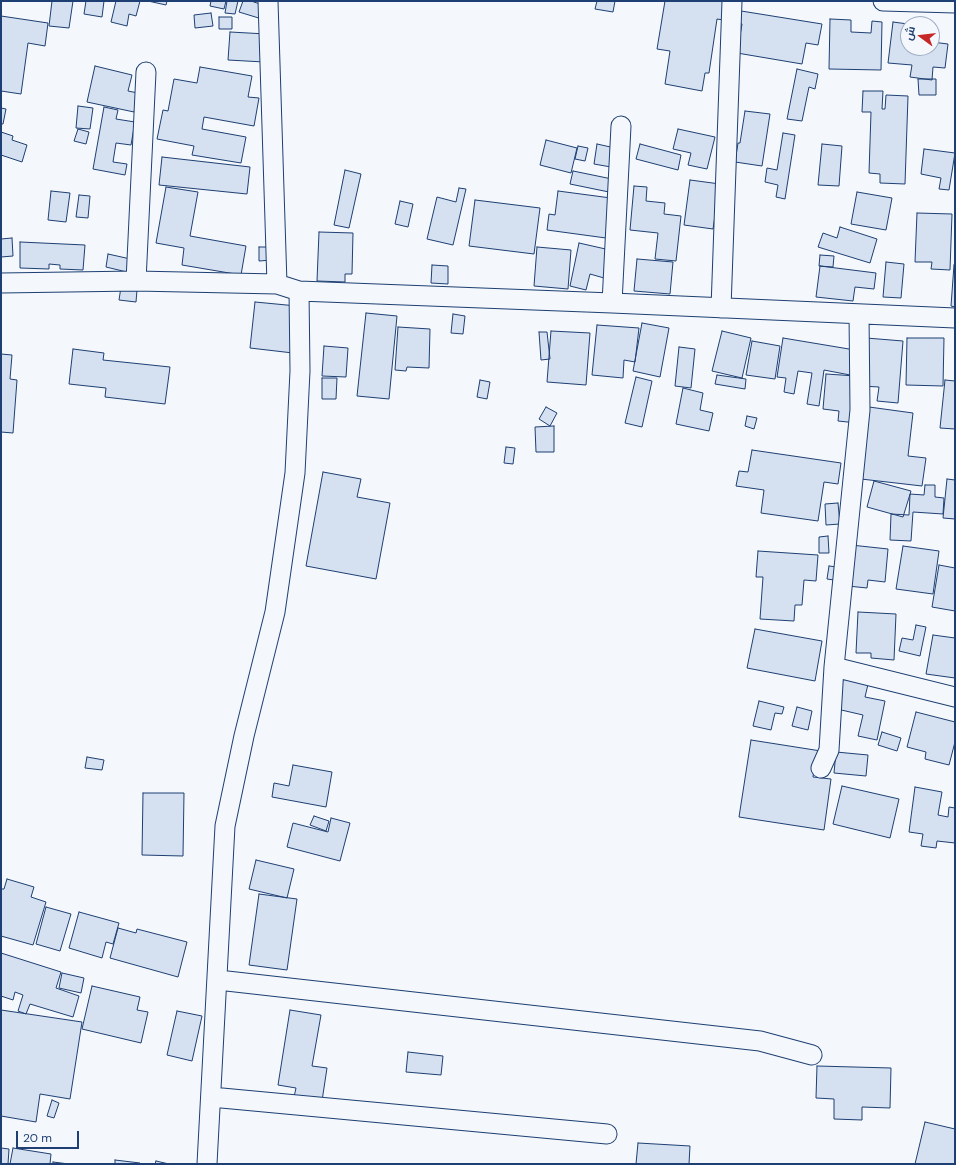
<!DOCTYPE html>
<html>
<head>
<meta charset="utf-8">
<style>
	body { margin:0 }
	#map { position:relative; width:956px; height:1165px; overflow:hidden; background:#f4f7fb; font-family:"DM Sans",Cairo,sans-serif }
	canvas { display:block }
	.frame { position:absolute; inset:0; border:2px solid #1d3f73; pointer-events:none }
	.north { position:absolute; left:900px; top:16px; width:40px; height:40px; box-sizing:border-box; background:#f4f7fb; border:1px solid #9eadc5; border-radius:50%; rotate:285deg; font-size:11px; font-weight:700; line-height:16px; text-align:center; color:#1d3f73 }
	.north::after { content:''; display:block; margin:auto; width:14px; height:18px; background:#c62828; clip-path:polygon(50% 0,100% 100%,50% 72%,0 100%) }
	.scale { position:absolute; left:16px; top:1131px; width:63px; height:18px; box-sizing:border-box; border:2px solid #1d3f73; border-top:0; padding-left:5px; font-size:12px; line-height:14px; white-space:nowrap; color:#1d3f73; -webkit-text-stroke:3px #f4f7fb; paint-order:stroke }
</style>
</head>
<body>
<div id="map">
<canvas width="956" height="1165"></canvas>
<div class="frame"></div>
<div class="north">ش</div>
<div class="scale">20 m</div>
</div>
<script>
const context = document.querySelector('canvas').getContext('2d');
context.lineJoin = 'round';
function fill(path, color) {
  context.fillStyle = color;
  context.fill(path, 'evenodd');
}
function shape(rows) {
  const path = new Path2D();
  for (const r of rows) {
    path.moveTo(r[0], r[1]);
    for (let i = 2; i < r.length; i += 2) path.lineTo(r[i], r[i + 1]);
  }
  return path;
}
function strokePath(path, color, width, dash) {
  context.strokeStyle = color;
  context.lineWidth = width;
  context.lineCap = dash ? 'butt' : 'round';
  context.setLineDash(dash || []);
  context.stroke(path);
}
const building = shape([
	[52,1,73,1,69,28,49,26,52,1],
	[86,1,104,1,102,17,84,14,86,1],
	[116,1,140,1,136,16,129,14,127,26,111,22,116,1],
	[148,1,167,1,166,5,148,1],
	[211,1,226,1,224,9,210,6,211,1],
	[227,1,238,1,235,14,225,13,227,1],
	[243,1,251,1,266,6,262,19,239,12,243,1],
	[597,1,615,1,613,12,595,9,597,1],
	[665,1,731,1,730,21,717,19,709,73,705,73,702,91,665,84,670,51,657,49,665,1],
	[735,10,822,24,818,45,806,43,802,64,737,53,742,24,734,21,735,10],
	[211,13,213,26,195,28,194,15,211,13],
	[1,16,48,23,45,46,28,43,21,94,1,91,1,16],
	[219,17,232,17,232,29,219,29,219,17],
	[830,19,851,20,851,32,871,33,872,21,882,22,881,70,829,69,830,19],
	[893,22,908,24,908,48,932,48,932,42,948,44,945,68,933,67,932,80,910,77,912,65,888,63,893,22],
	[230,32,266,34,264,62,228,60,230,32],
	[95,66,132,75,128,91,138,93,134,112,87,102,95,66],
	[200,67,252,76,248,97,259,98,254,126,204,117,202,129,246,137,241,163,192,155,194,146,157,139,163,110,168,111,174,79,197,83,200,67],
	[797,69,818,74,815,89,809,87,802,121,787,119,797,69],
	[918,79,936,79,936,95,919,95,918,79],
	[863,91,883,91,882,109,885,109,886,95,908,96,905,184,880,183,880,174,869,173,871,112,862,112,863,91],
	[78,106,93,108,90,129,76,128,78,106],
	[104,107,118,110,116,119,135,122,131,145,116,143,113,162,127,164,125,175,93,169,104,107],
	[1,108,6,109,3,124,1,124,1,108],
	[745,111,770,114,762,166,735,162,738,143,740,143,745,111],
	[78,129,89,132,86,144,74,141,78,129],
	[678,129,715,137,707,169,688,165,691,153,673,149,678,129],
	[1,132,13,136,12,140,27,145,22,162,1,155,1,132],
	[783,133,795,135,785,199,776,197,778,185,765,182,767,168,777,170,783,133],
	[546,140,577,148,571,173,540,165,546,140],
	[597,144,615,148,611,167,594,164,597,144],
	[640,144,681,155,678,170,636,159,640,144],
	[822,144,842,146,839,186,818,185,822,144],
	[578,146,588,148,585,161,575,159,578,146],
	[924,149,955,153,949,190,939,189,941,178,921,174,924,149],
	[162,157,250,167,247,194,159,185,162,157],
	[345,170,361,174,349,228,334,225,345,170],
	[573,171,612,179,609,192,570,184,573,171],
	[690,180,720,184,713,229,684,225,690,180],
	[634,186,647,187,646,201,665,203,664,214,681,216,676,261,655,259,658,233,630,230,634,186],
	[166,187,198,192,190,236,246,246,241,275,182,265,184,248,156,243,166,187],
	[459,188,466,189,453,245,427,239,437,197,456,202,459,188],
	[51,191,70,193,66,222,48,220,51,191],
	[558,191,611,198,606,238,547,230,549,214,555,215,558,191],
	[857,192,892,198,886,230,851,224,857,192],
	[79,195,90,196,88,218,76,217,79,195],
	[475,200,540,208,534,254,469,246,475,200],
	[400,201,413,204,408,227,395,224,400,201],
	[917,213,952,214,950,270,931,269,932,262,915,262,917,213],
	[840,227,877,239,870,263,818,247,823,233,837,238,840,227],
	[319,232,353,233,352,274,345,274,345,282,317,281,319,232],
	[12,238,13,256,1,257,1,239,12,238],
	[20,242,85,245,83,270,60,269,60,265,49,264,49,269,20,268,20,242],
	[579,243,610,250,604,278,590,274,586,290,570,286,579,243],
	[259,247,272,247,272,260,259,261,259,247],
	[537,247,571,250,568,289,534,286,537,247],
	[108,254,135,260,131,273,106,267,108,254],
	[820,255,834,256,833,267,819,266,820,255],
	[637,259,673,262,670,294,634,291,637,259],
	[886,262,904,264,901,298,883,297,886,262],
	[432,265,448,266,448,284,431,283,432,265],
	[954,265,955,265,955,307,951,306,954,265],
	[820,266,876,273,874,289,855,287,853,301,816,297,820,266],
	[121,287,137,290,136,302,119,300,121,287],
	[255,302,297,306,293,353,250,348,255,302],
	[366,313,397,316,389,399,357,396,366,313],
	[453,314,465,316,463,334,451,333,453,314],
	[642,323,669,328,660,377,633,371,642,323],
	[597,325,639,328,635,362,624,360,623,378,592,375,597,325],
	[398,327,430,329,429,368,407,367,406,371,395,370,398,327],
	[551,331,590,333,586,385,547,382,551,331],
	[722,331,751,338,742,378,712,371,722,331],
	[539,332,547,332,550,359,541,360,539,332],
	[783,338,855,350,850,375,824,370,819,406,807,404,812,373,798,371,794,394,784,392,786,378,777,377,783,338],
	[866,338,903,341,898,403,877,401,879,387,862,386,866,338],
	[907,338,944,338,943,386,906,385,907,338],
	[752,341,780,346,775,379,746,375,752,341],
	[324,346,348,348,346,377,322,376,324,346],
	[679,347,695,349,691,388,675,386,679,347],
	[73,349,104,353,103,360,170,367,165,404,105,397,106,388,69,384,73,349],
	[1,354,12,355,10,379,17,380,13,433,1,432,1,354],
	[826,374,856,376,857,423,838,421,839,411,823,409,826,374],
	[717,375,746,379,745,389,715,384,717,375],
	[636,377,652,381,642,427,625,423,636,377],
	[322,378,337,378,336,399,322,399,322,378],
	[480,380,490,382,487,399,477,397,480,380],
	[945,380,955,381,955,429,940,428,945,380],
	[683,388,703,393,700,410,713,413,709,431,676,424,683,388],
	[546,407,557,413,550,426,539,419,546,407],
	[869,407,913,413,908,456,926,458,922,486,861,479,869,407],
	[747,416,757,418,754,429,745,426,747,416],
	[554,426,554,452,536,452,535,427,554,426],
	[506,447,515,448,513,464,504,463,506,447],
	[752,450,841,463,838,484,824,482,818,521,761,513,764,490,736,486,739,471,748,472,752,450],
	[323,472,361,479,357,497,390,503,376,579,306,566,323,472],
	[947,479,955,480,955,519,943,518,947,479],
	[874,481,911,491,903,517,867,507,874,481],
	[925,485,935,485,935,497,944,498,943,514,913,512,911,541,890,540,891,514,909,515,910,494,924,495,925,485],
	[838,503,840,524,826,525,825,504,838,503],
	[828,536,829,553,819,553,819,537,828,536],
	[851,545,888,549,885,582,868,580,867,588,848,586,851,545],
	[903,546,939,551,933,594,896,589,903,546],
	[758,551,818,555,816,581,804,580,802,605,795,605,794,621,760,619,763,577,756,577,758,551],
	[939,565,955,568,955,611,932,607,939,565],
	[829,566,837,567,834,580,827,579,829,566],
	[858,612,896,614,894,660,871,658,871,653,856,653,858,612],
	[916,625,926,627,920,656,899,651,902,638,913,640,916,625],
	[755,629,822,641,815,681,747,668,755,629],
	[933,635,955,638,955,678,926,674,933,635],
	[839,673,869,680,865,697,885,701,877,740,858,736,863,715,837,709,839,673],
	[759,701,784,707,782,714,775,713,771,730,753,726,759,701],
	[797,707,812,711,808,730,792,726,797,707],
	[916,712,955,722,955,742,949,765,925,759,926,752,907,747,916,712],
	[882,732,901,738,897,751,878,745,882,732],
	[751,740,821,751,815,762,813,777,831,779,824,830,739,817,751,740],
	[836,752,868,755,866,776,834,773,836,752],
	[87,757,104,760,102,770,85,768,87,757],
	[293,765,332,772,326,807,272,797,274,783,289,786,293,765],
	[842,786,899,799,890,838,833,824,842,786],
	[915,787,942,792,938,815,948,817,949,807,955,808,955,843,937,841,936,848,921,846,923,834,909,832,915,787],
	[143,793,184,793,183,856,142,855,143,793],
	[314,816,329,821,326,831,310,825,314,816],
	[331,818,350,823,340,861,287,847,293,823,328,832,331,818],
	[256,860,294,869,287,898,249,889,256,860],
	[7,879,34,887,31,897,46,902,33,945,1,936,1,889,4,889,7,879],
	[259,894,297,899,287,970,249,965,259,894],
	[46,907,71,914,60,951,36,944,46,907],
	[79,912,119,923,113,944,106,942,102,958,69,948,79,912],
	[118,928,136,933,137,929,187,942,178,977,110,958,118,928],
	[1,953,61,972,56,988,79,996,73,1017,30,1004,26,1014,18,1011,23,995,15,992,13,1000,1,996,1,953],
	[62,973,84,978,81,993,59,988,62,973],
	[92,986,140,997,137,1010,148,1012,141,1043,82,1029,92,986],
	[1,1010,82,1022,70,1099,40,1094,36,1122,1,1116,1,1010],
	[290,1010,321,1015,312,1066,327,1068,322,1101,294,1097,296,1088,278,1085,290,1010],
	[177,1011,202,1016,192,1061,167,1055,177,1011],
	[408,1052,443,1056,441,1075,406,1072,408,1052],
	[817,1066,891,1068,890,1108,862,1107,862,1120,834,1119,834,1099,816,1098,817,1066],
	[52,1100,59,1103,54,1118,47,1116,52,1100],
	[925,1122,955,1129,955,1164,915,1164,925,1122],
	[638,1143,690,1146,689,1164,636,1164,638,1143],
	[1,1148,9,1149,8,1164,1,1164,1,1148],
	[13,1148,51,1154,50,1164,10,1164,13,1148],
	[115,1160,140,1163,140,1164,115,1164,115,1160],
	[156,1161,169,1164,155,1164,156,1161],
	[53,1162,69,1164,53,1164,53,1162]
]);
fill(building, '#d5e0f0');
strokePath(building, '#1d3f73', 1);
const street = shape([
	[268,1,277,284],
	[883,1,955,3],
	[136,281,146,72],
	[1,283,136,281,277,284,299,291,612,303,955,318],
	[612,303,621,126],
	[721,308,732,1],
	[834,667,955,697],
	[821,768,829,750,834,667,860,410,859,314],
	[218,980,760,1041,812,1055],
	[211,1097,607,1134],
	[207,1164,225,826,244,736,275,612,295,473,300,371,299,291]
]);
strokePath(street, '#1d3f73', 21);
strokePath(street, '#f4f7fb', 19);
</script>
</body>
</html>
